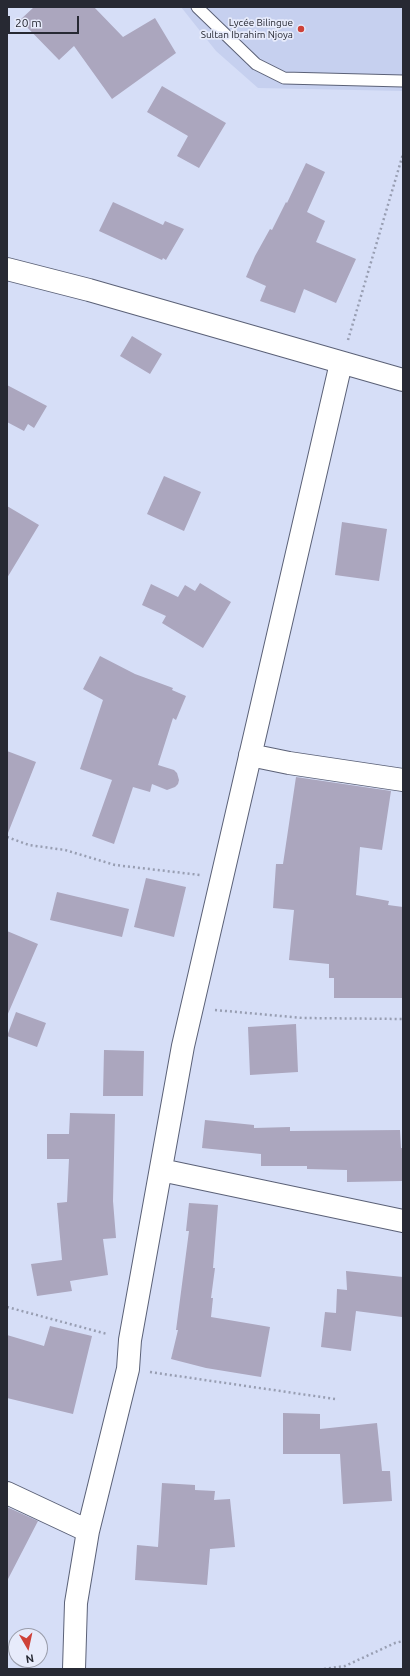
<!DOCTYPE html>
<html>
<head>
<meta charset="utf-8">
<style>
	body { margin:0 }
	#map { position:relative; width:410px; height:1676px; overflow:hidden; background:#d6def7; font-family:Ubuntu,sans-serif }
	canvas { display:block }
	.frame { position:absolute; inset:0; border:8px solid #272933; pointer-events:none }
	.north { position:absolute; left:8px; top:1628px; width:40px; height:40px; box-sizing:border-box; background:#e7ebfb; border:1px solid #9a9dab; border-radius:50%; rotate:171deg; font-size:11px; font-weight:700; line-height:16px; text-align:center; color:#272933 }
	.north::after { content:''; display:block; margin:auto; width:14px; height:18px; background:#ce4138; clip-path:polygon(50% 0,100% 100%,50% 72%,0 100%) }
	.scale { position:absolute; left:8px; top:16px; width:71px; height:18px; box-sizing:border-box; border:2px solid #272933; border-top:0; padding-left:5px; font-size:12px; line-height:14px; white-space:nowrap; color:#272933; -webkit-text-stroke:3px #e7ebfb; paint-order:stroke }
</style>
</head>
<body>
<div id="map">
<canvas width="410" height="1676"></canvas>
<div class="frame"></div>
<div class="north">N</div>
<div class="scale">20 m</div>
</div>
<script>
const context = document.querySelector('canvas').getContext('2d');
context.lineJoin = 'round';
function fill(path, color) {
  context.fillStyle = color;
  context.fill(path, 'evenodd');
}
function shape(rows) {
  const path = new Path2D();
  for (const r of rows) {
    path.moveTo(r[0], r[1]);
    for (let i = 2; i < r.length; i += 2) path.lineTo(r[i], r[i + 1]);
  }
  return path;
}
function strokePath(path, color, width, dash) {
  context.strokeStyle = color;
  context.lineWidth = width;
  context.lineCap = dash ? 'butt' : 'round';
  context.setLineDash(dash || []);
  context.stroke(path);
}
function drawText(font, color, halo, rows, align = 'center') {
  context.font = font + ' Ubuntu,sans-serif';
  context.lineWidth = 3.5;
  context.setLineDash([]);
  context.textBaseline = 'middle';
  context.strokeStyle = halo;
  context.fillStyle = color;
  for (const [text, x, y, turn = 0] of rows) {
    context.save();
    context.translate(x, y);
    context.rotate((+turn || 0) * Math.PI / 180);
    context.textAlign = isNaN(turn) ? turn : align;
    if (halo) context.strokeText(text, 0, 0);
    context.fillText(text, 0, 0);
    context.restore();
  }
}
fill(shape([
	[181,7,403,7,403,91,258,88,216,51]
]), '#c6d0ef');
fill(shape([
	[34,7,94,7,123,37,155,18,176,53,112,99,74,46,59,60,20,20],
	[162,86,226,123,199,168,177,156,188,136,147,112],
	[306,163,325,172,307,212,325,221,316,242,356,259,336,303,304,289,295,313,260,301,266,286,246,277,255,256,270,229,272,230,286,202,287,203],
	[113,202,163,225,165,221,184,229,166,260,163,258,162,260,99,231],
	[132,336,162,354,150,374,120,356],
	[7,385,47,406,34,428,28,424,24,431,7,422],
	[164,476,201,492,184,531,147,514],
	[7,506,39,525,7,578],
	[342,522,387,529,379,581,335,575],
	[200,583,231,602,203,648,162,623,166,616,142,605,151,584,178,597,185,585,195,591],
	[100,656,135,674,173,688,172,690,186,696,176,720,173,718,158,765,174,770,177,773,179,780,178,784,175,787,167,790,152,784,150,792,133,787,114,844,92,836,112,780,80,769,103,700,83,689],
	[7,751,36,762,8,833,7,833],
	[296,777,391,791,382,850,360,847,356,895,389,901,388,905,403,907,403,998,334,998,334,978,329,978,329,964,289,960,294,910,273,908,276,864,283,864],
	[146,878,186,887,174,937,134,927],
	[57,892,129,909,122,937,50,920],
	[7,931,38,944,7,1016],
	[16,1012,46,1023,37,1047,7,1036],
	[296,1024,298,1072,250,1075,248,1027],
	[104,1050,144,1051,143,1096,103,1096],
	[70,1113,115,1114,113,1201,116,1238,103,1239,108,1275,70,1281,72,1291,37,1296,31,1264,62,1260,57,1203,67,1202,69,1159,47,1159,47,1134,69,1134],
	[205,1120,254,1125,254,1128,290,1127,290,1131,400,1130,401,1148,403,1148,403,1181,347,1182,347,1170,307,1169,307,1166,261,1166,261,1154,202,1148],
	[189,1203,218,1205,213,1268,215,1268,211,1298,213,1298,211,1317,270,1327,261,1377,206,1368,171,1359,178,1330,176,1330,189,1231,186,1231],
	[346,1271,403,1277,402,1317,356,1311,351,1351,321,1347,325,1312,336,1313,337,1289,347,1290],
	[50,1326,92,1336,73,1414,7,1398,7,1335,44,1346],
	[283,1413,320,1414,320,1429,377,1423,382,1471,390,1471,392,1501,343,1504,340,1454,283,1454],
	[162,1483,195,1485,195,1490,215,1491,214,1500,230,1499,235,1547,210,1549,207,1585,135,1580,137,1545,158,1547],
	[7,1507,38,1521,7,1581]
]), '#aba6be');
const lane = shape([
	[197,7,256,64,284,78,403,81]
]);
const street = shape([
	[7,269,89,290,403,380],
	[250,755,289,763,403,780],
	[161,1170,403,1221],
	[7,1493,88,1531],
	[74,1669,76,1603,88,1531,128,1369,130,1340,183,1046,341,363]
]);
strokePath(lane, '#5b6177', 13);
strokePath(street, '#5b6177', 24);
strokePath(shape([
	[348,340,403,154],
	[7,837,29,845,65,850,115,865,200,875],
	[215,1010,303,1018,403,1019],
	[7,1307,107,1334],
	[150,1372,335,1399],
	[324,1669,345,1666,395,1643,403,1641]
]), '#989eb2', 2.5, [2, 3]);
strokePath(lane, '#fff', 11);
strokePath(street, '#fff', 22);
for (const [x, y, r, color] of [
	[301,29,4,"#ce4138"]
]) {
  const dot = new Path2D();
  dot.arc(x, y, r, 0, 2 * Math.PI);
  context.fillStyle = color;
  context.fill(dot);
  strokePath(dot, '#e7ebfb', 1.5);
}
drawText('10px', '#272933', '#e7ebfb', [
	["Lycée Bilingue",293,23],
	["Sultan Ibrahim Njoya",293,35]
], 'right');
</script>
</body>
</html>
